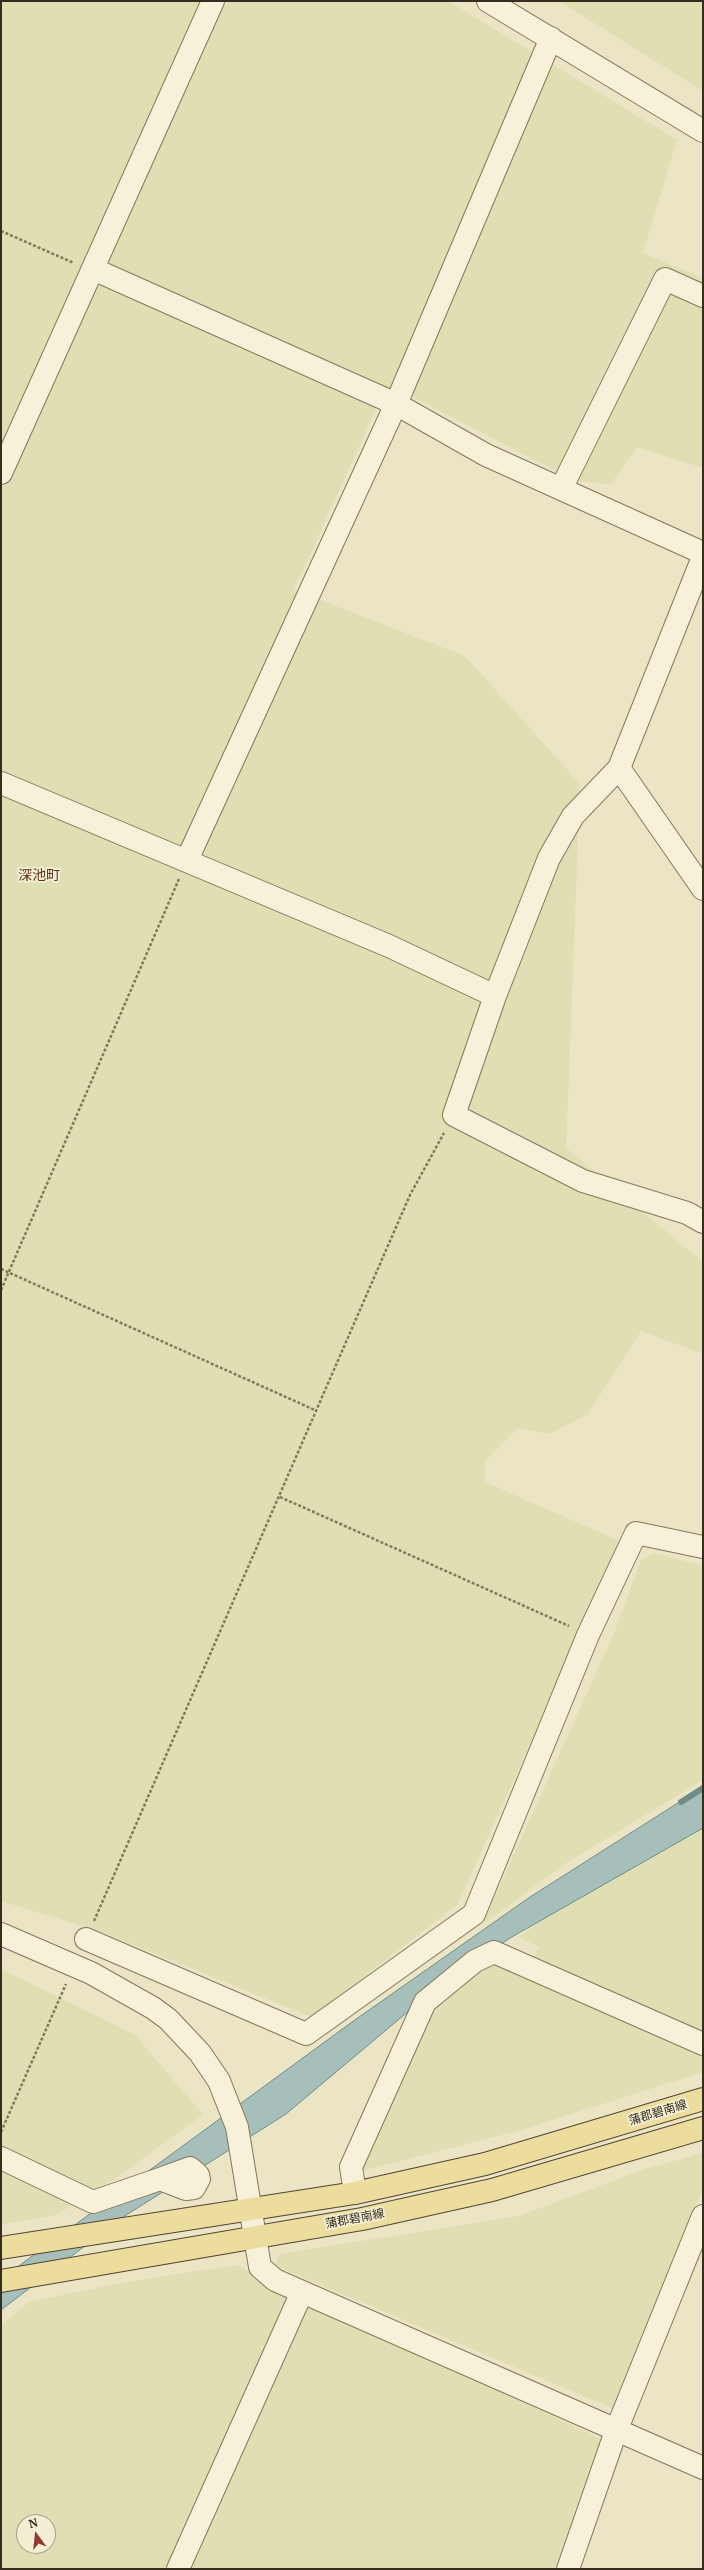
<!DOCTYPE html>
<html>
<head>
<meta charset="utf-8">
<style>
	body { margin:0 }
	#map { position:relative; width:704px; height:2570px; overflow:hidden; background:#ebe4c5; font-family:Merriweather,serif }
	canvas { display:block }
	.frame { position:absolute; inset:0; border:2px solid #362d1f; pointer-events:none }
	.north { position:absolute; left:16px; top:2514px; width:40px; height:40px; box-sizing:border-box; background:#f3eed4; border:1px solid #a7a18c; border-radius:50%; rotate:345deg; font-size:11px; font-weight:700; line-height:16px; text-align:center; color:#362d1f }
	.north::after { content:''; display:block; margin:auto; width:14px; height:18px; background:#903b30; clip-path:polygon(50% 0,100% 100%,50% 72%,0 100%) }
</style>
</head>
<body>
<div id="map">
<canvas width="704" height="2570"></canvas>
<div class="frame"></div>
<div class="north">N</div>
</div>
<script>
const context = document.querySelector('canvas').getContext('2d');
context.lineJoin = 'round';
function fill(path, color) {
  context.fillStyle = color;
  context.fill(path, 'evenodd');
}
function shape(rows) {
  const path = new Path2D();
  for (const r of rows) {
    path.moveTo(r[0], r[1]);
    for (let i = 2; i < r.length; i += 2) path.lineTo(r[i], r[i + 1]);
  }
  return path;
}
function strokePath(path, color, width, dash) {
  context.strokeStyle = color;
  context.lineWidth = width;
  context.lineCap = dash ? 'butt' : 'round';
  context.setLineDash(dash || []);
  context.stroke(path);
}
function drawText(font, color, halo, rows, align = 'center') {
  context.font = font + ' Merriweather,"Noto Sans JP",serif';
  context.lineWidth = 3.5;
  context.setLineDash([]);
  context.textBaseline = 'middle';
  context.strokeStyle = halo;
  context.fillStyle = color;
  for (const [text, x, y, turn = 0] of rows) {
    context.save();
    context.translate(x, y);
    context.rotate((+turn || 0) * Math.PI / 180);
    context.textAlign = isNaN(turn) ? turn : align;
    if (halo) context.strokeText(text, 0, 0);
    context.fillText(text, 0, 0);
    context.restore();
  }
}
fill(shape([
	[1,1,448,1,677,140,643,253,703,278,703,468,637,447,611,484,575,481,421,401,386,387,294,590,465,656,580,784,566,1148,703,1262,703,1354,641,1331,588,1414,550,1434,518,1428,485,1461,485,1482,619,1541,581,1632,457,1905,311,2017,102,1932,1,1901],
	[559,1,703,1,703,91],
	[654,1553,703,1566,703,1780,563,1865,482,1925,613,1636,641,1560],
	[703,1807,703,2038,532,1962,539,1947,519,1937,654,1837],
	[494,1959,703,2057,703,2072,521,2130,361,2171,436,2002],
	[1,1969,135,2035,203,2115,113,2180,56,2215,1,2224],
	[703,2153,703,2188,614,2409,276,2266,279,2254,519,2216,645,2169],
	[236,2265,600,2439,554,2569,1,2569,1,2326,29,2302,121,2283],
	[24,2522,48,2522,48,2546,24,2546]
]), '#e0deb3');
const water = shape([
	[703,1787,703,1828,510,1938,441,1984,286,2114,120,2219,1,2310,1,2279,352,2022,530,1897,703,1787]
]);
fill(water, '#a6bfba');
strokePath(water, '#6e8c88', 1);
strokePath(shape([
	[681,1802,703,1788]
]), '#6e8c88', 6);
const minor = shape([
	[488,1,703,131],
	[93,269,396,404,486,455,703,553],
	[1,473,213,1],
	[561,489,665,279,703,296],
	[703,557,619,768,573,816,549,858,495,996,454,1115,583,1181,687,1213,703,1222],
	[619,768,703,889],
	[1,783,389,946,495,996],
	[187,860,396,404,551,38],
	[1,1934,91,1973,153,2008,168,2019,200,2053,219,2081,237,2127,260,2267,275,2280,703,2468],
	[86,1939,306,2034,474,1914,588,1635,636,1533,703,1547],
	[1,2158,93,2202,160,2179,190,2168,198,2175,199,2179,194,2188,186,2189,160,2179],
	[355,2193,351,2167,425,2002,475,1961,494,1952,703,2044],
	[178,2569,302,2292],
	[568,2569,616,2431,703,2216]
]);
const major = shape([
	[1,2248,355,2193,485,2164,703,2099],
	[1,2281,362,2219,492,2190,703,2128]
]);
strokePath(minor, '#85775c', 24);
strokePath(major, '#534430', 24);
strokePath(shape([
	[1,231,74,263],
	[1,1269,317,1411],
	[1,1290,179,879],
	[280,1497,569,1626],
	[94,1921,410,1195,444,1133],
	[1,2132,66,1984]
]), '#85775c', 2.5, [3, 2]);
strokePath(minor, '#f6f1d8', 22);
strokePath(major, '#ecdd9f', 22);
drawText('12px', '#362d1f', '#f3eed4', [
	["蒲郡碧南線",658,2113,-17],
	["蒲郡碧南線",355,2219,-11]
]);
drawText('14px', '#603621', '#f3eed4', [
	["深池町",39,876]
]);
</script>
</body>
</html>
